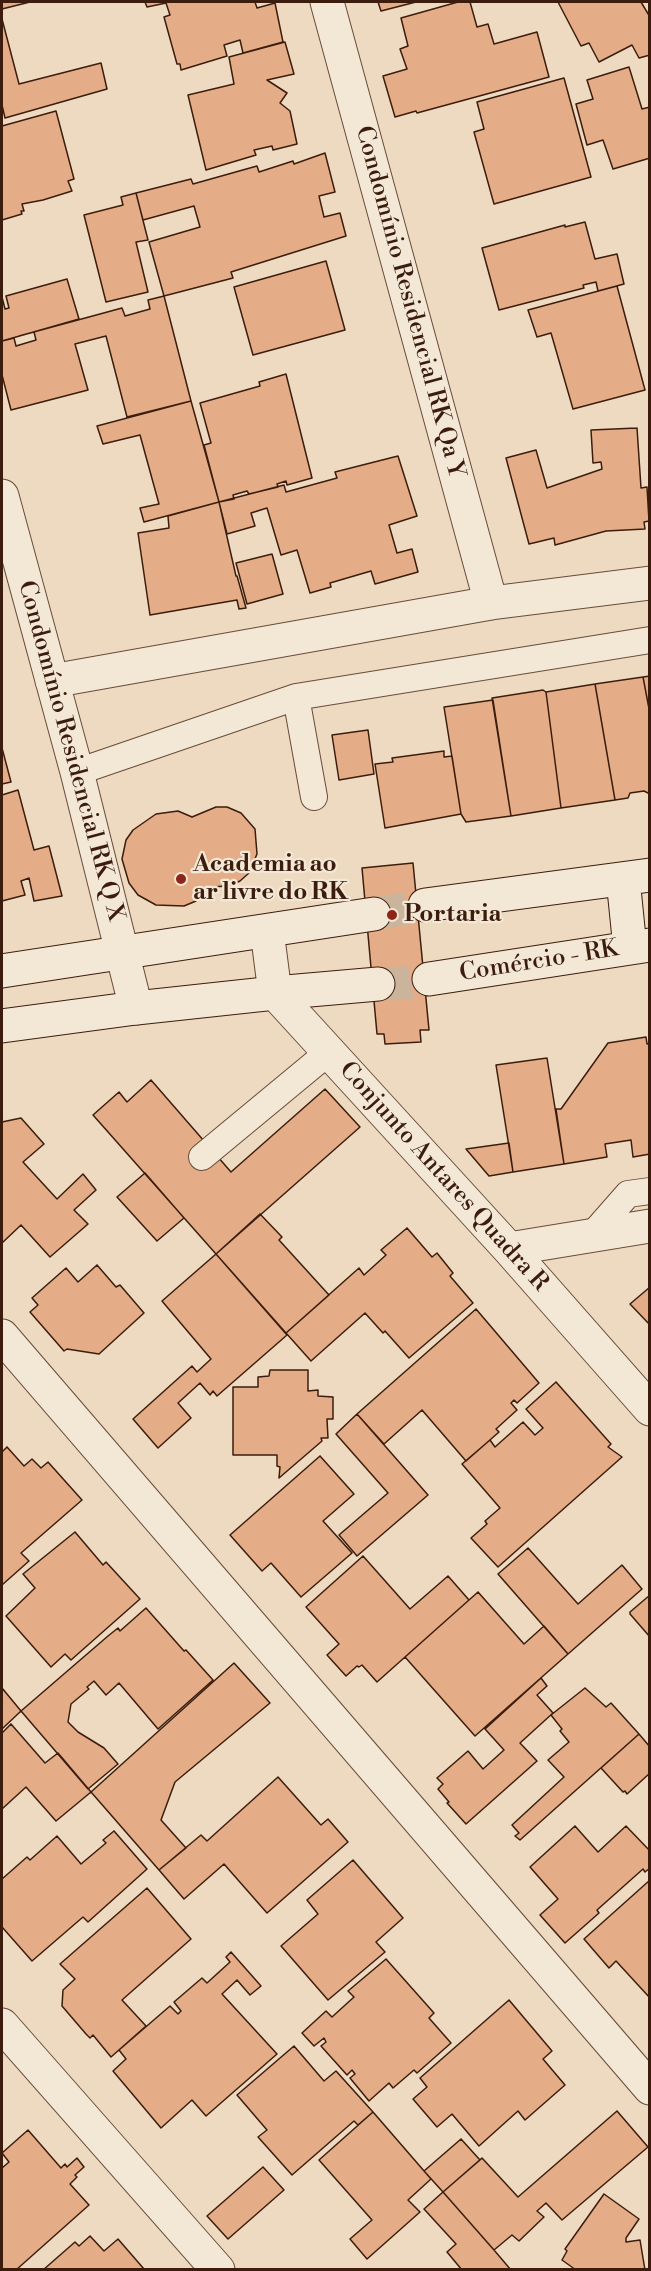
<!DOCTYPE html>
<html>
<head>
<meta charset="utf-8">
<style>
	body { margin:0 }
	#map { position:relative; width:651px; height:2271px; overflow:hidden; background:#eddac0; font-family:"Libre Bodoni",serif }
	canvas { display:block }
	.frame { position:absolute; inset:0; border:3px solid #3c1d0d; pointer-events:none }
</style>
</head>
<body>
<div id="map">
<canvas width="651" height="2271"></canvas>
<div class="frame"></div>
</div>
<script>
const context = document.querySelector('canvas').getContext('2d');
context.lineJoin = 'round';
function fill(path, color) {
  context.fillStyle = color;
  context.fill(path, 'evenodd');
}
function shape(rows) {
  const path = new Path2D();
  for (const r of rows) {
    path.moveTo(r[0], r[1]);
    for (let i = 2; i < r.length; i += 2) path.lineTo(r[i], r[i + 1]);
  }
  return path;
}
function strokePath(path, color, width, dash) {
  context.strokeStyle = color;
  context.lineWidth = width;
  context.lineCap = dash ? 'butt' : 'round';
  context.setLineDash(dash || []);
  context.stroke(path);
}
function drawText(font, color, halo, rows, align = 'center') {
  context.font = font + ' "Libre Bodoni",serif';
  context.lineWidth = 4.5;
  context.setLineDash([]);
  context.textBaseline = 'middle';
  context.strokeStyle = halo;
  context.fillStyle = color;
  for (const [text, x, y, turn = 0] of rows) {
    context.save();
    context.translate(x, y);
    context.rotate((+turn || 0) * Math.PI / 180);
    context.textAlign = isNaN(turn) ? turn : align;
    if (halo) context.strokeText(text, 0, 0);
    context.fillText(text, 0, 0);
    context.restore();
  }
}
const building = shape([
	[2,2,30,2,2,9,2,2],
	[145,2,255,2,257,8,275,3,283,42,243,53,240,40,224,45,227,56,181,70,180,64,177,64,164,17,170,15,166,3,147,7,145,2],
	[378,2,416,2,381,11,378,2],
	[458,2,470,2,477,27,488,24,494,44,537,32,549,77,417,113,416,111,395,117,383,76,407,69,400,49,408,46,401,18,458,2],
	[558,2,641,2,650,17,650,55,639,58,632,45,599,62,589,43,581,46,558,2],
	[2,19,19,84,101,63,107,89,5,118,2,105,2,19],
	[285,42,294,74,267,80,287,93,280,103,290,111,297,144,273,150,272,146,254,150,256,155,206,170,188,95,234,84,229,57,285,42],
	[629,67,642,109,650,107,650,158,613,169,603,140,587,145,576,104,593,99,587,80,629,67],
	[564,78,591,177,494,204,474,132,484,129,477,102,564,78],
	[56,111,74,179,68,181,72,191,43,200,22,204,24,211,21,211,22,214,2,220,2,126,56,111],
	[325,153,335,192,319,196,324,217,340,213,346,236,231,272,233,278,164,296,149,242,200,227,194,206,143,220,136,193,191,179,193,184,257,166,259,172,293,161,294,164,325,153],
	[136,193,148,240,136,242,148,292,106,302,84,215,123,205,121,197,136,193],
	[585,222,595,259,617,254,624,284,598,291,596,282,583,285,584,288,499,310,482,248,565,225,565,227,585,222],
	[326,261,345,330,253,355,234,287,326,261],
	[67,279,79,319,2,341,2,297,5,309,9,308,6,296,67,279],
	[617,286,645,390,573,409,551,333,537,337,528,310,617,286],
	[164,296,191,401,127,417,106,336,75,344,88,390,11,410,2,375,2,341,14,338,16,346,36,340,34,332,19,336,122,308,125,316,150,309,148,300,164,296],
	[286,374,312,478,287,485,286,481,277,484,278,487,249,494,247,491,233,495,234,499,219,502,204,445,211,443,200,403,260,386,259,382,286,374],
	[191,401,219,502,144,522,140,508,159,504,140,435,103,444,97,426,191,401],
	[637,428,641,488,647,487,649,521,644,522,645,529,606,531,555,545,554,538,529,544,506,458,536,450,547,488,602,469,601,462,593,463,591,430,637,428],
	[398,456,417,516,389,525,397,553,412,549,418,572,375,584,371,571,330,583,331,587,310,593,297,550,281,555,267,508,251,513,255,526,227,534,219,502,284,485,286,492,337,478,335,472,398,456],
	[219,502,236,576,237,576,246,608,239,609,237,600,150,615,138,533,169,528,168,516,219,502],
	[272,554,283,594,247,604,236,563,272,554],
	[650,676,650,714,643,677,650,676],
	[643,677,650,714,650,794,644,791,630,793,628,798,615,800,595,684,643,677],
	[595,684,615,800,561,808,546,692,595,684],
	[543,690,546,692,561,808,511,816,492,698,543,690],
	[493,700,511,816,466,822,461,814,444,707,493,700],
	[368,730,374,774,339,780,332,735,368,730],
	[2,748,11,782,2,784,2,748],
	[444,751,444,757,452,756,461,814,385,828,375,764,393,762,392,758,444,751],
	[18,790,34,850,49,846,62,896,34,901,29,878,21,881,25,895,2,901,2,795,18,790],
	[216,807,227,807,241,813,255,829,257,854,249,873,240,881,229,886,210,887,196,901,184,906,156,905,138,895,129,883,122,859,126,840,133,830,156,814,178,811,192,817,216,807],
	[413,863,429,1030,420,1030,421,1042,385,1044,384,1034,377,1034,362,868,413,863],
	[646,1037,647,1044,650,1043,650,1154,633,1157,631,1140,605,1144,607,1157,564,1164,556,1109,561,1109,608,1043,646,1037],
	[547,1058,564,1164,513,1172,496,1065,547,1058],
	[151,1080,231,1172,325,1089,360,1127,216,1254,93,1115,119,1092,127,1102,151,1080],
	[21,1118,44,1144,23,1162,57,1199,83,1174,96,1190,74,1210,88,1224,50,1257,21,1225,2,1243,2,1122,21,1118],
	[509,1143,513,1172,489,1176,466,1149,509,1143],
	[145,1173,184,1218,157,1241,117,1197,145,1173],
	[260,1214,282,1237,279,1240,329,1295,286,1333,216,1254,260,1214],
	[407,1228,432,1257,437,1253,453,1273,450,1276,473,1303,409,1358,385,1331,383,1333,365,1313,311,1361,286,1333,359,1268,364,1275,386,1255,381,1250,407,1228],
	[216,1254,287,1335,217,1396,213,1391,210,1395,200,1383,178,1403,191,1418,158,1448,133,1419,192,1366,197,1372,211,1359,162,1301,216,1254],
	[97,1265,116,1287,120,1285,144,1313,99,1354,67,1349,64,1351,30,1312,38,1305,32,1298,66,1268,78,1282,97,1265],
	[650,1287,650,1325,630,1304,650,1287],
	[476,1309,539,1383,517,1403,514,1400,511,1403,517,1410,496,1429,499,1432,466,1461,422,1410,384,1444,357,1414,476,1309],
	[270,1370,308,1370,308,1391,318,1390,318,1396,333,1397,333,1419,327,1419,328,1438,321,1438,322,1441,279,1478,280,1467,277,1466,277,1455,233,1455,233,1387,258,1387,258,1377,269,1376,270,1370],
	[556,1382,611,1444,608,1447,622,1457,498,1567,471,1538,487,1524,485,1521,500,1508,462,1464,490,1440,495,1447,523,1422,535,1435,543,1428,526,1409,556,1382],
	[357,1414,428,1495,357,1556,339,1535,388,1493,336,1434,357,1414],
	[7,1447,24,1466,32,1459,41,1468,48,1462,82,1500,21,1553,29,1561,2,1585,2,1452,7,1447],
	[320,1456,354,1494,323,1521,352,1553,301,1597,271,1563,262,1571,230,1535,320,1456],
	[75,1532,103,1565,106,1562,140,1599,71,1660,65,1654,51,1667,6,1616,35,1588,23,1574,75,1532],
	[528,1548,578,1604,622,1565,642,1589,568,1654,498,1574,528,1548],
	[363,1556,410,1609,448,1576,469,1600,377,1682,362,1665,359,1667,357,1666,346,1676,327,1655,339,1644,306,1607,363,1556],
	[478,1592,524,1644,544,1626,568,1654,475,1736,405,1657,478,1592],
	[650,1595,650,1637,630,1614,630,1612,650,1595],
	[146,1608,184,1651,186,1650,213,1680,158,1729,119,1683,106,1695,94,1681,87,1687,89,1689,71,1704,68,1722,78,1732,104,1748,118,1764,88,1789,21,1711,108,1636,118,1628,120,1631,146,1608],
	[234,1663,270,1703,175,1782,161,1820,186,1848,159,1870,91,1792,234,1663],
	[541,1678,547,1686,537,1695,553,1713,520,1743,537,1761,466,1824,447,1803,449,1802,438,1789,443,1784,437,1778,468,1751,483,1769,504,1750,485,1729,541,1678],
	[2,1688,21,1711,2,1729,2,1688],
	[585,1688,606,1707,611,1703,639,1734,520,1840,515,1836,519,1833,512,1825,564,1777,548,1760,569,1742,560,1731,562,1729,551,1715,585,1688],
	[11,1724,45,1763,58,1753,91,1792,56,1821,26,1787,2,1809,2,1733,11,1724],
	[639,1734,650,1747,650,1773,627,1794,625,1791,623,1792,601,1768,639,1734],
	[278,1777,320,1824,321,1825,328,1819,348,1842,267,1913,224,1864,184,1899,159,1870,201,1835,207,1841,278,1777],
	[575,1826,598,1852,626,1826,650,1851,650,1868,645,1872,643,1869,597,1910,599,1913,565,1943,540,1915,558,1899,530,1867,575,1826],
	[114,1831,147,1869,88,1922,83,1917,32,1961,2,1927,2,1879,27,1857,30,1860,57,1836,81,1864,106,1843,103,1840,114,1831],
	[353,1860,403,1918,376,1942,385,1952,328,2000,281,1946,318,1914,307,1900,353,1860],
	[650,1880,650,1998,616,1961,609,1968,584,1939,650,1880],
	[147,1888,191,1939,122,2000,146,2026,111,2057,93,2035,90,2038,86,2034,62,2006,63,1990,75,1979,60,1964,147,1888],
	[231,1952,261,1986,250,1995,237,1980,222,1994,277,2054,206,2116,192,2100,161,2128,113,2071,126,2059,119,2050,170,2006,178,2014,181,2011,174,2002,202,1978,207,1983,230,1962,226,1957,231,1952],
	[386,1959,434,2013,429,2018,451,2043,417,2073,414,2070,393,2088,389,2083,369,2101,350,2078,355,2074,352,2070,347,2075,321,2046,326,2042,324,2038,314,2046,302,2033,326,2011,332,2017,354,1997,348,1991,386,1959],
	[509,2000,552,2051,543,2059,565,2085,525,2120,518,2111,479,2146,452,2114,437,2127,413,2099,427,2087,420,2078,509,2000],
	[294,2046,324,2081,336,2071,373,2112,358,2125,354,2121,292,2175,258,2137,267,2130,237,2095,294,2046],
	[617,2111,648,2147,562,2220,546,2203,537,2211,544,2217,519,2241,512,2235,494,2250,443,2192,482,2158,518,2197,617,2111],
	[373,2112,431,2179,408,2200,420,2212,367,2259,350,2239,372,2220,319,2160,373,2112],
	[28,2130,61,2168,65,2164,67,2167,77,2158,84,2167,75,2175,77,2177,70,2184,89,2205,16,2270,2,2270,2,2168,9,2162,2,2153,28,2130],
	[461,2139,480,2160,443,2192,424,2171,461,2139],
	[263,2167,284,2190,228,2239,207,2216,263,2167],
	[443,2192,494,2250,511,2270,462,2270,447,2252,456,2244,424,2209,443,2192],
	[604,2194,639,2219,626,2238,626,2242,640,2240,645,2270,576,2270,562,2260,567,2251,565,2249,604,2194],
	[90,2236,104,2251,118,2239,144,2269,43,2270,75,2242,79,2246,90,2236]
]);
fill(building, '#e5ad87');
strokePath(building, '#3c1d0d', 1.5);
strokePath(shape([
	[374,914,425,905],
	[378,984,407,983,429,979]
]), '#cab49c', 33, [33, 16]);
const lane = shape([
	[296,697,314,797],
	[77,772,296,697,650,640],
	[202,1157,330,1051],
	[592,1235,628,1194,650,1191]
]);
const street = shape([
	[327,2,491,603],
	[2,496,77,772,136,1008],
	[52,681,491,603,650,583],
	[267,931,275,993,509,1249,650,1409],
	[509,1249,650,1226],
	[2,1336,650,2088],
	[2,2025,218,2270]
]);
const secondary = shape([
	[623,879,630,948],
	[425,905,650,875],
	[2,971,374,914],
	[429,979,650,945],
	[2,1026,136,1008,275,993,378,984]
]);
strokePath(lane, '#684c3a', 28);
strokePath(street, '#684c3a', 35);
strokePath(secondary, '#3c1d0d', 35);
strokePath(lane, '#f3e7d6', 26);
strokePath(street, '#f3e7d6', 33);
strokePath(secondary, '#f3e7d6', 33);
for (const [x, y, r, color] of [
	[181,879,6,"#8f2418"],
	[392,915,6,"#8f2418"]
]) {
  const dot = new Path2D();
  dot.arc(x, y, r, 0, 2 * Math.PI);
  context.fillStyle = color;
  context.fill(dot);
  strokePath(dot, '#f3e7d6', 2);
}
drawText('24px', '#3c1d0d', '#f3e7d6', [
	["Condomínio Residencial RK Qa Y",409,302,75],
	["Condomínio Residencial RK Q X",70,751,75],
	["Comércio - RK",539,962,-9],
	["Conjunto Antares Quadra R",443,1177,48]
]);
drawText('bold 24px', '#3c1d0d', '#f3e7d6', [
	["Academia ao",193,865],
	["ar livre do RK",193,893],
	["Portaria",404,915]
], 'left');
</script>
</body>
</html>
